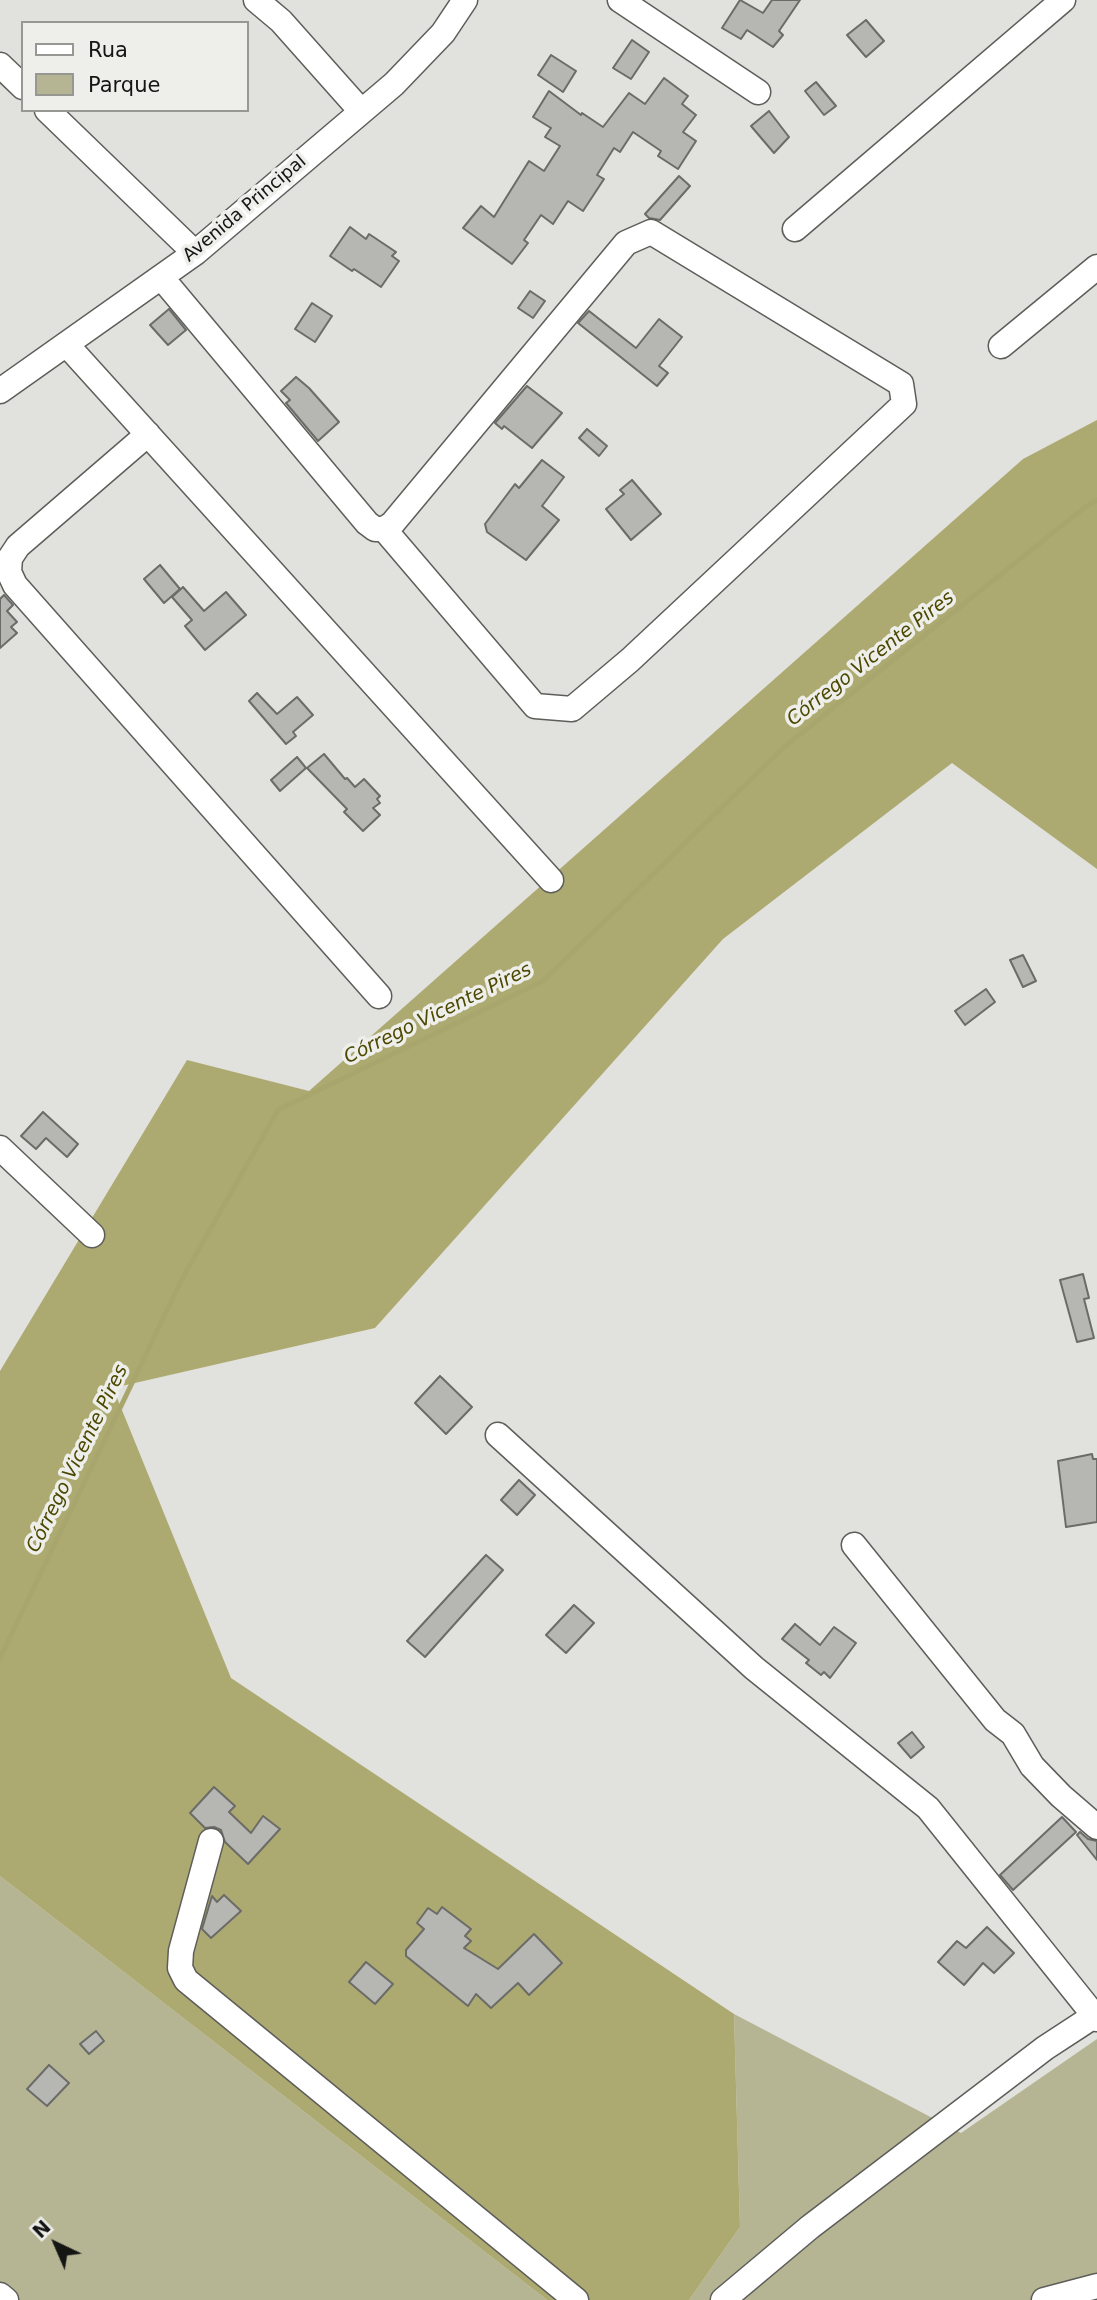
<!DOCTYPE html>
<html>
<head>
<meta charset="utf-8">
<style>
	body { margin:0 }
	#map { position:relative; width:1097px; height:2300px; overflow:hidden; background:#e1e1dd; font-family:"DejaVu Sans",sans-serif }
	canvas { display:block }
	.legend { position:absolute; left:21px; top:21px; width:228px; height:91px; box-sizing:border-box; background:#eeeeea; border:2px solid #979794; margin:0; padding:9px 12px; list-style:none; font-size:21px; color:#151514 }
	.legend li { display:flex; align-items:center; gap:14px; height:35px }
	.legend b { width:35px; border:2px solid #979794 }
	.north { position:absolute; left:21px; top:2209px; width:70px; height:70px; -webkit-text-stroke:5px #eeeeea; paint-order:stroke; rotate:316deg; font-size:19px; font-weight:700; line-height:28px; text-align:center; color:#151514 }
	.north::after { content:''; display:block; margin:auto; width:24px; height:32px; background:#151514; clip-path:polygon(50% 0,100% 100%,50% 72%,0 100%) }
</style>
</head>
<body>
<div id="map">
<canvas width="1097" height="2300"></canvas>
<ul class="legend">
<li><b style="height:9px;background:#fff"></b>Rua</li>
<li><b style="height:19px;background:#b6b593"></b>Parque</li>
</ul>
<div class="north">N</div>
</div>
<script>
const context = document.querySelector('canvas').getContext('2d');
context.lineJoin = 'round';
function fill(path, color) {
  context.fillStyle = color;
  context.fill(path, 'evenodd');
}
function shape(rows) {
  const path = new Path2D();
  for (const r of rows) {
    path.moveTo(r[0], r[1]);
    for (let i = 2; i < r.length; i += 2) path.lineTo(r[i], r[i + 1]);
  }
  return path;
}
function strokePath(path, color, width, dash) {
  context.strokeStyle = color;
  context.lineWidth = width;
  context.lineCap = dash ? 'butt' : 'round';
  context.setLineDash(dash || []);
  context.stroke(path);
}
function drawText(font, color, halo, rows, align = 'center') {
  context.font = font + ' "DejaVu Sans",sans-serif';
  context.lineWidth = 7;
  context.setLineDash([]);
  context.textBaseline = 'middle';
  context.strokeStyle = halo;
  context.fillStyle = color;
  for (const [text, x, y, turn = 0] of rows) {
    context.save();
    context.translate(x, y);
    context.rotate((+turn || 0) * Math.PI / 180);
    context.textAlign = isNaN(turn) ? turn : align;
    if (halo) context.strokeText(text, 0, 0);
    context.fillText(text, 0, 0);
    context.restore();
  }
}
fill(shape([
	[0,1876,547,2300,0,2300],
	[734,2014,961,2133,1097,2039,1097,2300,689,2300,740,2227]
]), '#b6b593');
fill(shape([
	[1097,420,1097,869,952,763,723,939,375,1328,113,1388,231,1678,734,2014,740,2227,689,2300,547,2300,0,1876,0,1371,187,1060,309,1091,1023,459]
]), '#adaa71');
strokePath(shape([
	[0,1658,182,1279,278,1110,543,981,783,748,1084,508,1097,500]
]), '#a8a66d', 5);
const building = shape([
	[740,0,763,13,772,0,800,0,779,31,783,35,773,47,747,30,741,39,722,28,740,0],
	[866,20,884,41,866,57,847,35,866,20],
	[632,40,649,52,631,79,613,68,632,40],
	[551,55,576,71,563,92,538,75,551,55],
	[664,78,688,96,682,104,696,115,683,132,696,141,678,169,658,156,661,151,633,132,620,152,614,148,597,175,604,179,583,211,568,201,553,224,541,215,524,240,528,243,512,264,463,228,481,206,494,217,529,161,544,171,560,146,545,137,551,128,533,117,549,91,581,115,582,113,603,127,629,93,645,104,664,78],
	[816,82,836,106,824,115,805,91,816,82],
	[769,111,789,137,774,153,751,126,769,111],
	[679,176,690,186,660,220,649,218,645,214,679,176],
	[350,227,366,239,369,234,396,252,392,256,399,261,381,287,354,269,352,271,330,256,350,227],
	[530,291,545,301,533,318,518,308,530,291],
	[312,303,332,316,315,342,295,329,312,303],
	[169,309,186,330,168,345,150,325,169,309],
	[589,311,636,348,659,319,682,337,659,366,668,373,657,386,578,323,589,311],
	[296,377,309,388,339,422,318,441,286,403,290,400,281,391,296,377],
	[527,386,562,413,532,448,504,426,502,429,495,423,527,386],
	[587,429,607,446,599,456,579,438,587,429],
	[542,460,564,477,542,506,559,520,526,560,487,532,485,524,515,484,519,488,542,460],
	[632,480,661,514,631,540,606,509,624,494,620,490,632,480],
	[160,565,180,589,164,603,144,579,160,565],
	[183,587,204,611,226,592,246,615,205,650,185,626,192,620,172,597,183,587],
	[4,595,13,605,7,611,17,622,11,627,17,633,0,648,0,599,4,595],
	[257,693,277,714,297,697,313,715,293,732,296,736,286,744,249,701,257,693],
	[324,754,345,779,347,778,355,787,364,779,380,796,377,799,380,803,373,808,380,815,363,831,344,812,347,809,307,768,324,754],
	[297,757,306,768,280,791,271,780,297,757],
	[1023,955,1036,981,1023,987,1010,960,1023,955],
	[986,989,995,1002,965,1025,955,1011,986,989],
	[43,1112,78,1144,67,1157,46,1138,36,1149,21,1136,43,1112],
	[1083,1274,1089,1298,1084,1299,1094,1338,1077,1342,1060,1280,1083,1274],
	[440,1376,472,1407,446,1434,415,1403,440,1376],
	[1092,1454,1093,1459,1097,1459,1097,1522,1066,1527,1058,1461,1092,1454],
	[519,1480,535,1495,517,1515,501,1500,519,1480],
	[486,1555,503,1570,425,1657,407,1641,486,1555],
	[574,1605,594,1623,566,1653,546,1635,574,1605],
	[795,1624,820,1645,834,1627,856,1643,830,1678,824,1672,821,1675,806,1663,809,1660,782,1639,795,1624],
	[912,1732,924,1747,911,1758,898,1743,912,1732],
	[214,1787,235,1806,229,1812,251,1833,263,1816,280,1829,248,1864,225,1842,221,1830,214,1827,205,1828,190,1813,214,1787],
	[1062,1817,1076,1832,1013,1890,1000,1875,1062,1817],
	[1080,1832,1088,1839,1097,1841,1097,1860,1077,1835,1080,1832],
	[224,1895,241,1911,211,1938,202,1929,212,1896,217,1902,224,1895],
	[442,1907,471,1929,465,1936,471,1941,464,1948,498,1969,534,1934,562,1963,529,1995,518,1983,491,2008,476,1994,468,2006,406,1956,406,1950,424,1929,417,1923,428,1908,437,1914,442,1907],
	[987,1927,1014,1953,994,1973,983,1963,964,1985,938,1962,957,1941,966,1948,987,1927],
	[366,1962,393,1984,375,2004,349,1982,366,1962],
	[96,2031,104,2041,89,2054,80,2044,96,2031],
	[49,2065,69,2083,47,2106,27,2089,49,2065]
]);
fill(building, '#b6b6b2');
strokePath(building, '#6b6b68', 2);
const minor = shape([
	[256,0,281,21,361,111],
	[620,0,758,92],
	[0,65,23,87],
	[47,110,195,253],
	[795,229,1063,0],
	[161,277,367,523,375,529,384,529,392,524,626,243,651,232,901,384,904,404,630,660,572,709,535,706,384,529],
	[67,345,551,880],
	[1001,346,1097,267],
	[0,391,195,253,394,84,443,33,465,0],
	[148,434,18,546,10,558,9,572,15,585,379,996],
	[0,1148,92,1235],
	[498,1435,754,1668,928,1808,1097,2019],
	[854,1545,995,1720,1013,1734,1032,1766,1061,1796,1097,1827],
	[211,1841,181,1951,180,1968,186,1980,576,2300],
	[0,2295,6,2300],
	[723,2300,810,2227,1045,2048,1097,2014],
	[1044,2300,1097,2286]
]);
strokePath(minor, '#5d5d5a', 27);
strokePath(minor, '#fff', 24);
drawText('18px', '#151514', '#eeeeea', [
	["Avenida Principal",245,209,-40]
]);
drawText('italic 19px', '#4c4800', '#eeeeea', [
	["Córrego Vicente Pires",871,659,-38],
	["Córrego Vicente Pires",438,1014,-26],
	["Córrego Vicente Pires",78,1459,-64]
]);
</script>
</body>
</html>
